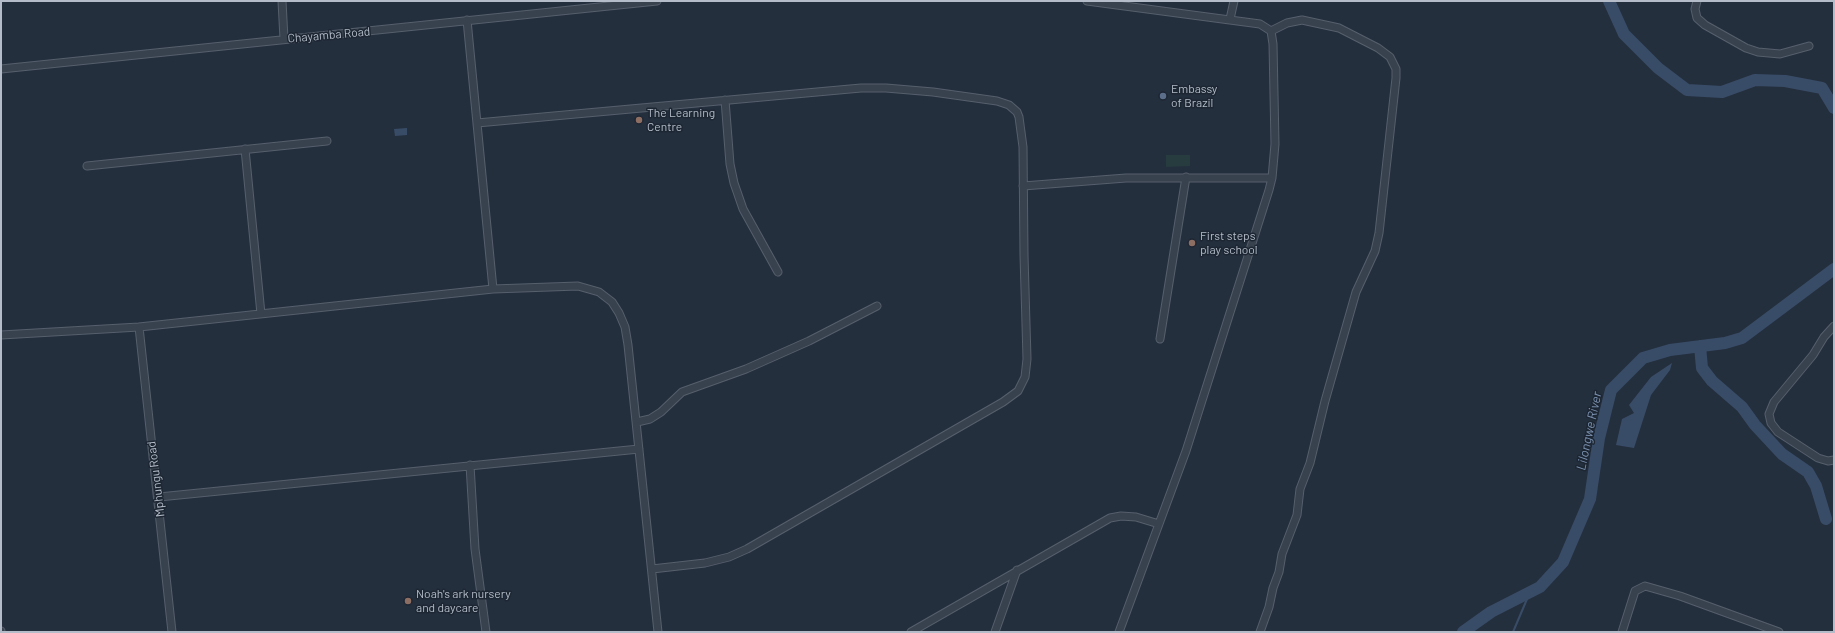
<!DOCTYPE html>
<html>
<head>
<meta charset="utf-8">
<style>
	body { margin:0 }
	#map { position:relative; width:1835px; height:633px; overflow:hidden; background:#242f3e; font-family:Barlow,sans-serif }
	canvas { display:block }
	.frame { position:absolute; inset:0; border:2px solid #b4bcc9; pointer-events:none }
</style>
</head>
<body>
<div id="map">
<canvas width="1835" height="633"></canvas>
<div class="frame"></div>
</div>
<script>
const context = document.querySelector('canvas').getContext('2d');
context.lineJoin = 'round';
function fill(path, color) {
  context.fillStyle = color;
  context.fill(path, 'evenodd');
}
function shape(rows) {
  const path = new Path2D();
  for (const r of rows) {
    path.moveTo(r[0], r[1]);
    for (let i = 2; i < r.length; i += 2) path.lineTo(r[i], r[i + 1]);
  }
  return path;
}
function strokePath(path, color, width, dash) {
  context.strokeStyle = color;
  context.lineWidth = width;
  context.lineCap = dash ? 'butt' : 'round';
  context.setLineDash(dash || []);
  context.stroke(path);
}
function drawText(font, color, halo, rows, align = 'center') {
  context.font = font + ' Barlow,sans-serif';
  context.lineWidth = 3;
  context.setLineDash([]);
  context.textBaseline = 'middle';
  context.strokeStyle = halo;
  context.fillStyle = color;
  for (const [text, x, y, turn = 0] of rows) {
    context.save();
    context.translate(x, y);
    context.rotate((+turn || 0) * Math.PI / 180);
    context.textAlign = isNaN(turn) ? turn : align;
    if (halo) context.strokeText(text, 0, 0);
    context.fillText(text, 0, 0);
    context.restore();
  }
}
fill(shape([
	[1166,155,1190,155,1190,166,1166,167]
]), '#263c3f');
fill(shape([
	[407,128,407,135,395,136,394,129],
	[1672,363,1670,370,1651,395,1634,448,1616,445,1622,419,1634,413,1629,405,1651,377]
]), '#394c67');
strokePath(shape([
	[1513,632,1530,592]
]), '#394c67', 2);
strokePath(shape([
	[1609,1,1624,34,1658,68,1687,90,1722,92,1755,80,1785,81,1822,88,1834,108],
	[1700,346,1702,368,1712,381,1742,407,1755,425,1782,454,1808,472,1816,486,1826,519],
	[1463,632,1491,612,1540,587,1563,562,1590,499,1599,438,1611,390,1643,358,1670,350,1725,343,1742,338,1834,269]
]), '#394c67', 12);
const minor = shape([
	[282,1,284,39],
	[1087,1,1260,24,1271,31,1273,44,1275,144,1272,178,1269,190,1186,451,1119,632],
	[1697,1,1695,9,1697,18,1705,25,1746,48,1758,52,1780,54,1809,46],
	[1230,19,1234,1],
	[467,20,493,289],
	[1,69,657,1],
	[725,100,730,164,734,183,743,209,778,272],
	[477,123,861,88,886,88,933,92,997,101,1009,105,1017,112,1019,117,1023,147,1024,255,1027,359,1025,377,1018,391,1003,402,747,549,729,557,705,563,652,569],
	[245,149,261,314],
	[87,166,327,141],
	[1023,186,1126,178,1272,178],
	[1834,326,1824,337,1813,355,1774,402,1769,414,1771,423,1778,432,1818,458,1828,461,1834,460],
	[139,327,172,632],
	[1,335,139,327,493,289,578,286,599,292,612,302,619,313,625,327,628,345,658,632],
	[1160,339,1186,177],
	[637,422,650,419,661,412,682,392,746,369,809,341,877,306],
	[470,465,475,549,486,632],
	[159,497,639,449],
	[1,631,1,632],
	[911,632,1110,518,1121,516,1136,517,1159,524],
	[995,632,1017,570],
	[1260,632,1269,607,1273,588,1279,572,1282,554,1297,515,1300,489,1310,463,1325,401,1356,292,1375,251,1379,233,1396,78,1396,69,1390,57,1378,48,1339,28,1302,20,1287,23,1271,31],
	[1622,632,1635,591,1645,586,1680,596,1779,632]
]);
strokePath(minor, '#565f6c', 9);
strokePath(minor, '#38414e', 7);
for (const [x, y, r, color] of [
	[1163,96,4,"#5c6f8a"],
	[639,120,4,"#8d6e63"],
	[1192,243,4,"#8d6e63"],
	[408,601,4,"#8d6e63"]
]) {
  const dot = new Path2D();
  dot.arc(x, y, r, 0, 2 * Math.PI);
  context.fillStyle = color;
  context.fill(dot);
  strokePath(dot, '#1d2633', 1.5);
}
drawText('12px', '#b4bcc9', '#1d2633', [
	["Chayamba Road",329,35,-5],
	["Mphungu Road",156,479,-97]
]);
drawText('12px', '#b4bcc9', '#1d2633', [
	["Embassy",1171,89],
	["of Brazil",1171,103],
	["The Learning",647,113],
	["Centre",647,127],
	["First steps",1200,236],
	["play school",1200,250],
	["Noah's ark nursery",416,594],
	["and daycare",416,608]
], 'left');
drawText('italic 13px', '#7c92b1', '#1d2633', [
	["Lilongwe River",1589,431,-78]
]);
</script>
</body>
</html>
